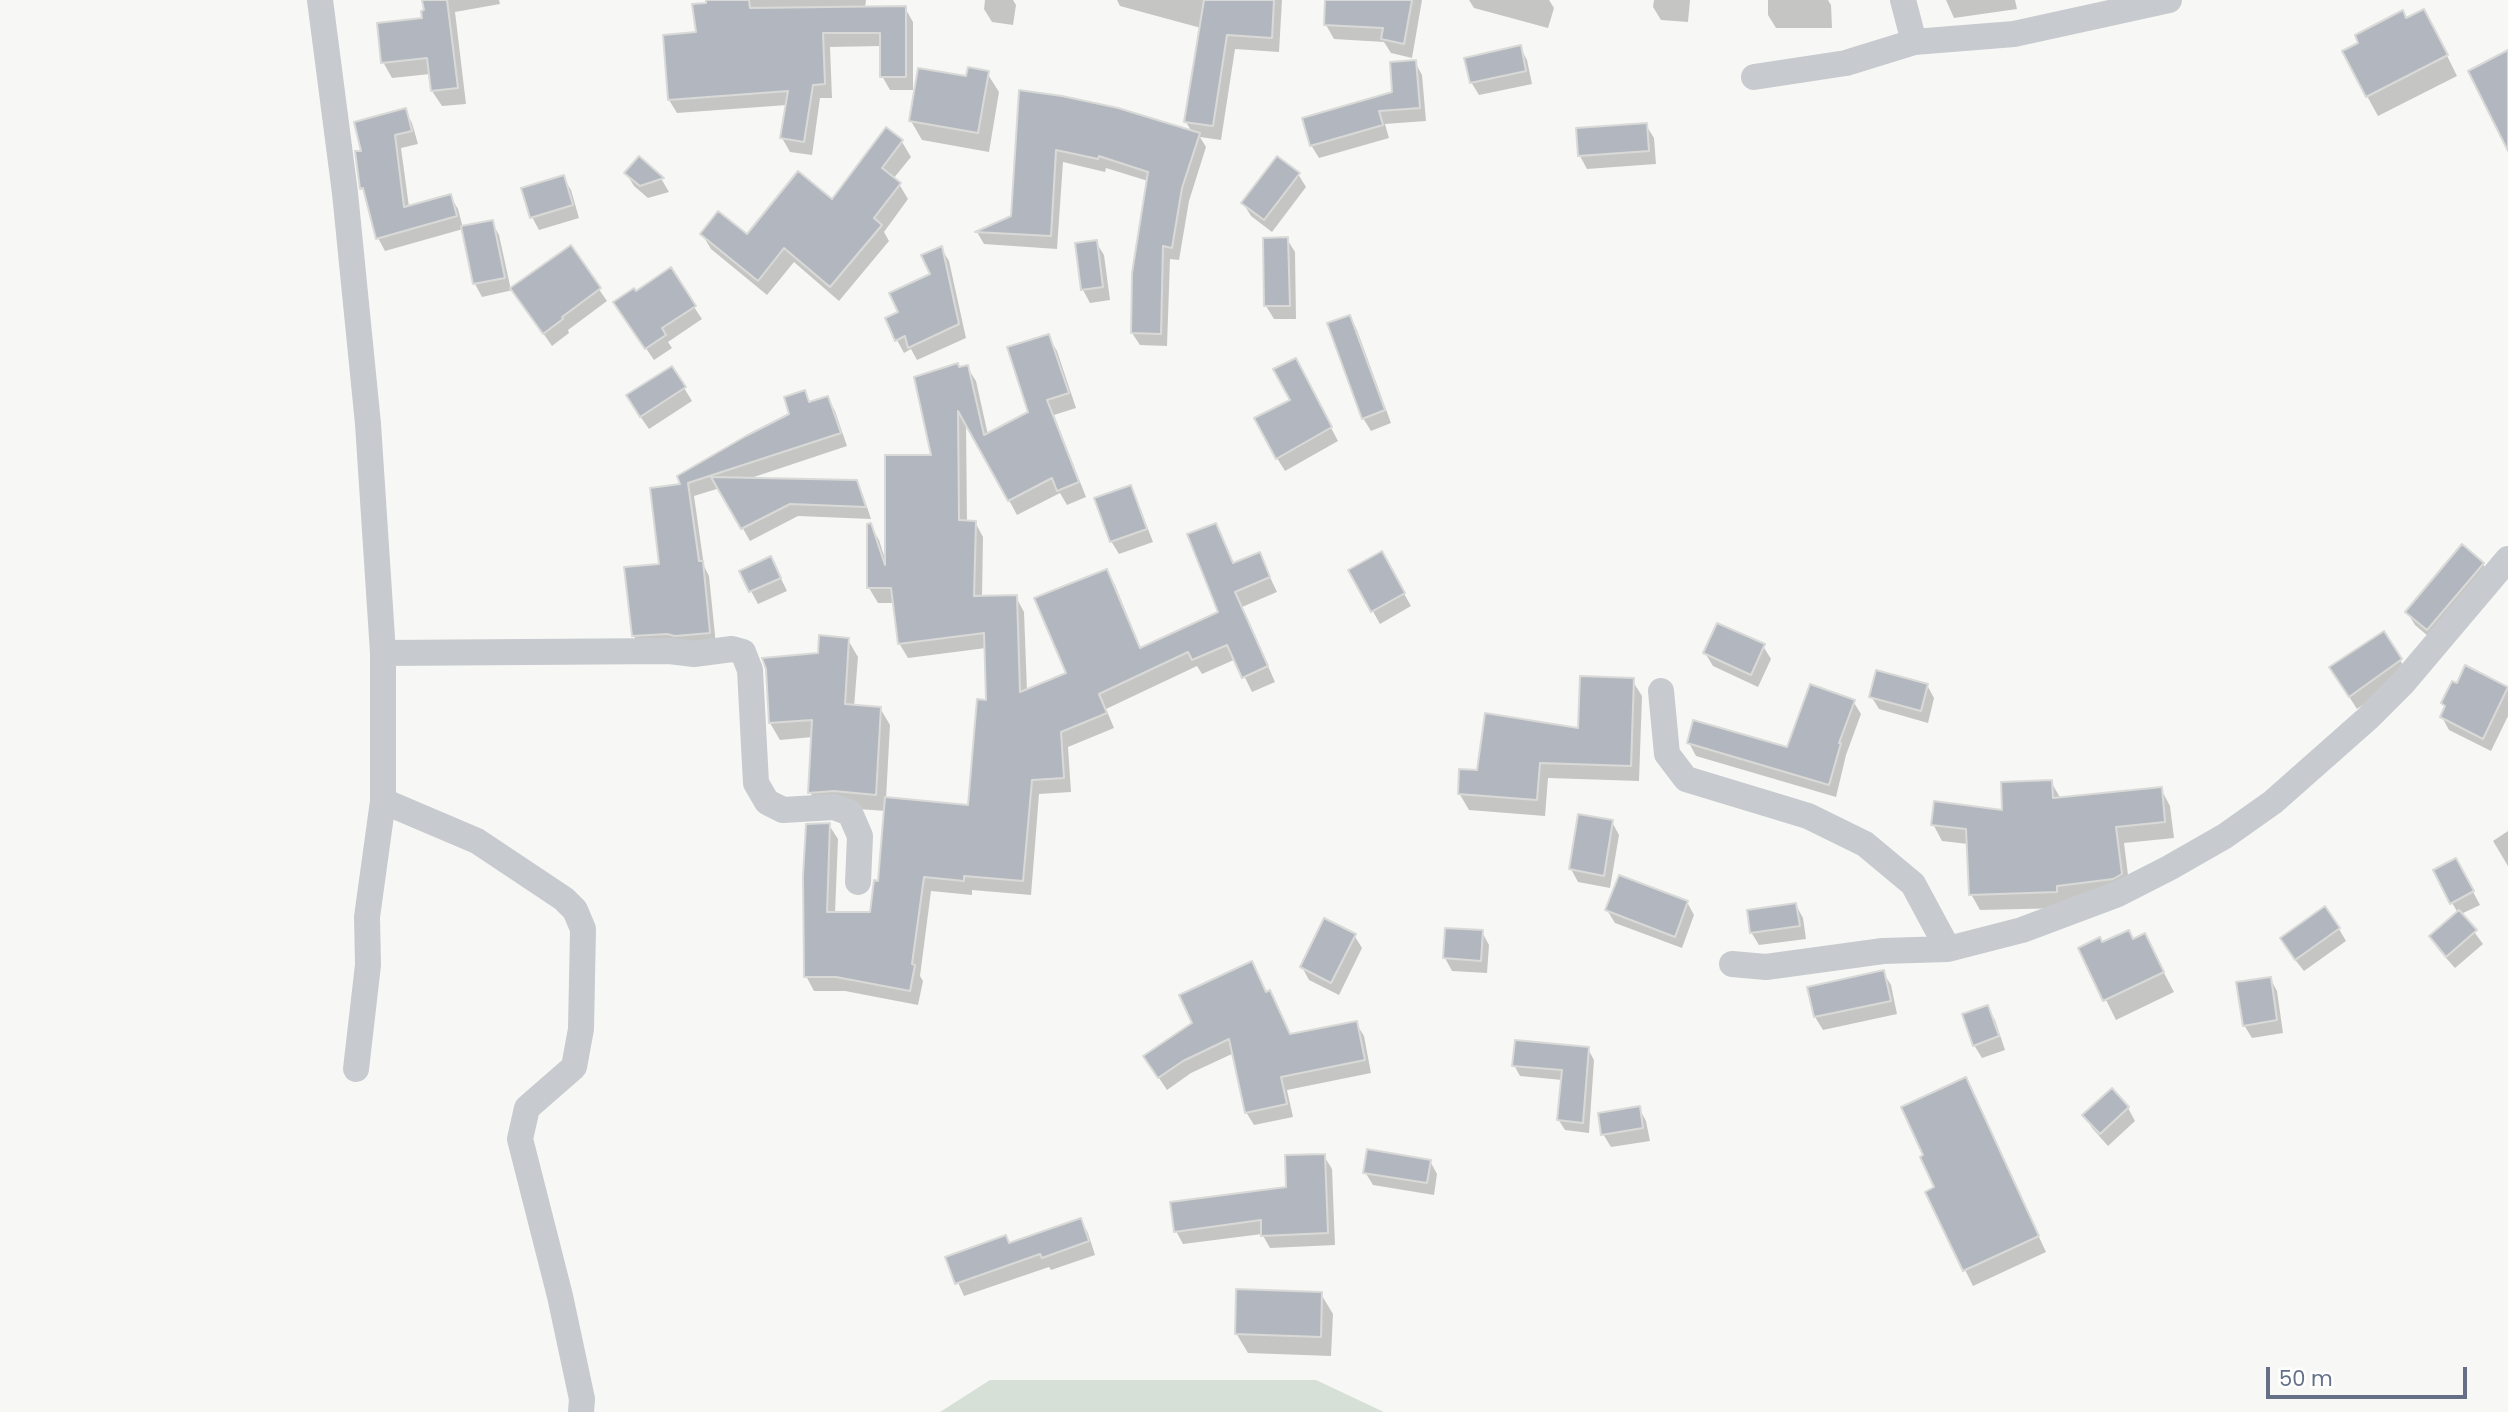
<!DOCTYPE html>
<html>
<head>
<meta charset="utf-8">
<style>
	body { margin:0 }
	#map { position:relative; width:2508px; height:1412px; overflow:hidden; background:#f7f8f5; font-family:Poppins,sans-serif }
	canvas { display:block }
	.scale { position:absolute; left:2266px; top:1367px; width:201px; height:32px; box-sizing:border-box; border:4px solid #657087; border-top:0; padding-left:9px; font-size:21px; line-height:24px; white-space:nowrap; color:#657087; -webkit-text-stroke:5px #fff; paint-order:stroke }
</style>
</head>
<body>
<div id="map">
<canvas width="2508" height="1412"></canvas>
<div class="scale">50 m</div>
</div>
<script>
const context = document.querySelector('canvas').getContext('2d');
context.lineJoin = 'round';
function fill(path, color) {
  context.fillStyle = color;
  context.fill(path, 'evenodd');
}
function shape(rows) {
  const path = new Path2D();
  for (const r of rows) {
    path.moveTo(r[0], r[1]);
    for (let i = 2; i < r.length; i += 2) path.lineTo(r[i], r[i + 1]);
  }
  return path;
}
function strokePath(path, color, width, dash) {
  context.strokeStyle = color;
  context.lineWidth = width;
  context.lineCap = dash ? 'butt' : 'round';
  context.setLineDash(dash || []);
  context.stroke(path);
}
fill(shape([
	[990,1380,1316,1380,1384,1412,940,1412]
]), '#d7e0d6');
fill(shape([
	[424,0,499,0,500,4,455,12,466,104,442,106,432,91,430,74,392,78,383,62,424,20,426,12],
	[708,0,866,0,865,8,905,8,913,22,913,90,890,90,882,76,882,46,830,47,832,98,820,98,812,155,790,152,782,138,787,105,677,113,669,100,698,34],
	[985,0,1013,0,1016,5,1013,25,992,22,984,9],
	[1117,0,1282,0,1279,52,1235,49,1221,140,1200,137,1206,147,1189,201,1179,260,1170,259,1167,346,1140,345,1132,333,1148,181,1106,168,1105,172,1063,162,1057,249,984,244,977,232,1013,217,1021,92,1192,132,1186,122,1201,28,1120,6],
	[1327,0,1422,0,1412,58,1391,53,1384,42,1334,39,1326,25],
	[1469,0,1549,0,1554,8,1548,28,1474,8],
	[1654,0,1690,0,1688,22,1661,20,1653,7],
	[1768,0,1828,0,1831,5,1832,28,1776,28,1768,15],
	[1946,0,2015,0,2017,9,1954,18],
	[2406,20,2435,31,2457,76,2378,116,2367,96],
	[1520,47,1527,60,1532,84,1479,95,1471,82],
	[1415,62,1422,75,1426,121,1385,124,1389,138,1319,158,1311,145,1394,93],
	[987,73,999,92,989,152,922,140,911,121,968,78],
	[405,110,412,123,418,144,401,148,409,207,450,196,458,209,463,228,492,222,499,235,511,290,570,247,607,301,568,330,569,333,552,346,513,290,482,297,475,284,463,229,385,251,378,238,367,196,362,188,363,152],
	[1646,125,1654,138,1656,164,1587,169,1580,156],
	[886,129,902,142,911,157,893,179,899,184,908,199,884,232,889,241,839,301,794,262,767,295,711,249,702,234,747,236,832,201],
	[639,159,662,180,669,192,648,198,634,186,626,173],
	[1298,174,1306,187,1272,232,1251,216,1243,203],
	[563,177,571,190,579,218,539,230,532,217,523,189],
	[1287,239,1295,252,1296,319,1274,319,1266,306],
	[1096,242,1104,255,1110,300,1090,303,1083,290,1077,244],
	[941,248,949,261,966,338,917,360,911,349,904,353,897,340,900,313,932,275],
	[636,293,694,307,702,319,668,342,672,348,654,360,623,315],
	[1350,317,1357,330,1391,423,1371,431,1363,418],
	[1048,336,1057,351,1076,408,1054,415,1086,497,1067,505,1060,493,1017,515,966,421,967,522,975,522,983,537,982,598,1016,597,1024,612,1027,691,1069,674,1107,571,1115,585,1141,649,1221,613,1215,525,1234,565,1259,554,1277,592,1242,607,1275,682,1252,692,1236,659,1202,674,1197,666,1106,709,1114,728,1068,747,1071,792,1039,794,1031,895,972,890,972,895,931,891,920,976,923,981,918,1005,845,991,814,991,806,976,829,825,838,839,835,914,871,914,880,883,886,811,844,808,819,809,810,792,813,737,780,740,770,723,767,669,819,655,848,640,858,657,854,707,880,708,890,725,886,799,969,807,988,702,986,648,908,658,899,643,895,603,878,603,869,588,870,525,879,540,886,562,933,457,960,368,967,367,976,381,988,435,1030,413],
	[672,368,692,401,649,429,635,409],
	[1302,373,1338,441,1285,471,1277,458,1292,401],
	[804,392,810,404,828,398,835,411,847,446,748,479,856,482,863,495,871,519,798,516,750,541,720,488,694,496,704,566,709,576,716,645,641,648,633,635,661,566,683,485,791,415],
	[1130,487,1137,500,1153,542,1119,554,1111,541],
	[1381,553,1411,606,1380,624,1350,570],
	[771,558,787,591,758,604,751,591],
	[2483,564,2490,577,2435,642,2415,625,2407,612],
	[2383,633,2408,673,2357,709,2339,681],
	[1763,646,1771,659,1758,687,1713,666,1705,653],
	[2466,668,2508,689,2508,716,2491,751,2449,730,2442,717,2446,709,2443,703,2458,686],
	[1632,680,1642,696,1639,781,1548,778,1545,816,1469,810,1459,793,1478,772,1580,730],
	[1927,685,1934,698,1928,723,1879,709,1871,696],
	[1853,701,1861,714,1846,755,1836,797,1696,756,1689,743,1788,749,1793,731,1796,732],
	[2051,782,2061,799,2161,789,2170,806,2174,838,2124,843,2130,891,2066,908,1980,910,1971,894,1968,844,1942,841,1933,824,2003,812],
	[1612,822,1619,835,1610,888,1578,882,1571,869],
	[2508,831,2508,866,2493,841],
	[2463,873,2480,905,2461,914,2483,944,2455,968,2438,949,2431,937,2458,913,2452,903],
	[1687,902,1694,915,1682,948,1615,923,1607,910],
	[1796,905,1803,918,1806,939,1759,945,1751,932],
	[2339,929,2346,941,2304,971,2289,952],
	[1482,932,1489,945,1487,973,1452,971,1445,958],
	[1354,935,1362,948,1339,995,1309,980,1302,967],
	[2144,935,2174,992,2116,1020,2080,948,2133,940],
	[1883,972,1891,985,1897,1014,1823,1030,1815,1017,1809,988],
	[2270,978,2277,991,2283,1033,2252,1038,2244,1025],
	[1266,994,1291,1036,1356,1023,1364,1036,1371,1073,1287,1090,1293,1117,1254,1125,1246,1112,1234,1053,1191,1073,1167,1090,1153,1069],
	[1987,1007,1995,1020,2005,1050,1982,1058,1974,1045],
	[1588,1049,1594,1060,1589,1133,1565,1130,1558,1119,1562,1080,1520,1076,1514,1065],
	[1966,1080,2046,1252,1973,1286,1927,1193,1936,1188,1926,1156],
	[2112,1091,2128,1108,2135,1121,2108,1146,2092,1128,2084,1115],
	[1639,1108,1646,1121,1650,1141,1611,1147,1603,1134],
	[1324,1156,1332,1169,1335,1245,1270,1248,1262,1234,1183,1244,1176,1231,1288,1189],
	[1430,1161,1437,1174,1434,1195,1373,1185,1365,1172],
	[1081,1220,1088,1233,1095,1255,1051,1270,1049,1267,964,1296,947,1258,1009,1244],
	[1321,1294,1333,1314,1331,1356,1248,1353,1236,1333]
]), '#0003');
const building = shape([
	[422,0,447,0,458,88,431,91,427,58,381,63,377,23,422,18,421,11,424,10,422,0],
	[706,0,749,0,750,8,906,6,906,77,880,77,880,33,823,33,825,84,813,85,804,142,780,138,788,91,668,100,663,35,696,32,692,4,706,3,706,0],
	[1204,0,1274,0,1272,38,1227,35,1213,126,1184,122,1204,0],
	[1325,0,1412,0,1404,44,1381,39,1383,28,1324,25,1325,0],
	[2424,9,2448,55,2366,97,2342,51,2358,43,2355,35,2403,10,2406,18,2424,9],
	[1521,45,1526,71,1470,83,1464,58,1521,45],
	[2508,50,2508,151,2468,71,2508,50],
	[1416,60,1420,108,1379,111,1383,125,1310,146,1302,118,1392,92,1390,62,1416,60],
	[968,67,989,71,978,133,909,121,918,68,966,76,968,67],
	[1019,90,1062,96,1118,108,1200,133,1182,188,1172,248,1163,246,1161,334,1131,333,1132,273,1148,172,1099,156,1098,159,1056,150,1051,236,975,232,1011,216,1019,90],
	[406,108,412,131,395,135,404,207,451,194,457,216,376,239,363,188,360,189,355,151,361,151,354,122,406,108],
	[1647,123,1649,151,1578,156,1576,128,1647,123],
	[886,127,903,140,882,168,901,183,874,218,882,225,830,287,784,248,758,281,700,234,718,211,747,234,798,171,832,199,886,127],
	[639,156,664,178,640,186,624,173,639,156],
	[1277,156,1300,173,1264,220,1241,203,1277,156],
	[564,175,573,205,530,218,521,188,564,175],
	[493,220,505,278,473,284,461,226,493,220],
	[1288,237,1290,306,1264,306,1263,238,1288,237],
	[1097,240,1103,287,1081,290,1075,243,1097,240],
	[571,245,601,288,562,317,563,319,543,334,510,288,571,245],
	[942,246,959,324,908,348,905,336,895,341,885,318,898,312,889,293,930,274,921,255,942,246],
	[671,267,696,306,662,328,666,335,645,349,613,302,634,288,636,291,671,267],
	[1350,315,1385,410,1362,419,1327,323,1350,315],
	[1049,334,1069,393,1047,400,1079,482,1057,491,1052,478,1008,501,958,411,959,520,976,521,974,596,1017,595,1020,692,1066,673,1034,598,1059,588,1107,569,1140,648,1218,612,1187,534,1216,523,1233,563,1260,552,1270,577,1235,592,1268,666,1242,678,1227,645,1192,660,1188,652,1099,694,1107,713,1061,732,1064,778,1032,780,1023,881,964,876,964,881,924,877,912,964,915,965,910,991,836,977,804,977,803,876,806,824,830,823,827,912,870,912,874,880,878,881,885,797,968,805,977,699,986,700,984,633,898,644,891,588,867,588,867,524,871,523,885,565,885,455,931,455,914,377,958,363,959,367,968,365,984,435,1028,412,1007,347,1049,334],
	[1296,358,1332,427,1276,459,1254,418,1290,400,1273,369,1296,358],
	[672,366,686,387,640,417,626,395,672,366],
	[805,390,809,402,828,396,841,433,688,483,699,561,703,561,710,633,675,636,667,634,632,636,624,567,659,564,650,488,680,484,677,476,746,436,789,414,784,397,805,390],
	[711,477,857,480,866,507,790,504,741,529,711,477],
	[1131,485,1147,529,1110,542,1094,498,1131,485],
	[2462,544,2484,563,2427,630,2405,612,2462,544],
	[1382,551,1405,593,1371,612,1348,570,1382,551],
	[771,556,781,578,749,592,739,571,771,556],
	[1717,623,1765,644,1751,675,1703,653,1717,623],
	[2384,631,2402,659,2349,697,2329,667,2384,631],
	[819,635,849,638,845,704,881,707,876,795,834,791,808,793,812,720,769,723,766,669,762,658,818,653,819,635],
	[2465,665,2508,687,2483,739,2440,717,2445,706,2441,703,2452,681,2457,683,2465,665],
	[1876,670,1928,684,1921,711,1869,697,1876,670],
	[1580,676,1634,678,1631,766,1540,763,1537,800,1458,794,1459,769,1477,770,1485,713,1578,728,1580,676],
	[1810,684,1855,700,1839,743,1841,743,1829,785,1687,743,1693,720,1787,747,1810,684],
	[2052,780,2053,798,2162,787,2165,822,2116,827,2122,874,2113,879,2057,886,2057,892,1969,895,1966,829,1931,825,1934,801,2002,810,2001,782,2052,780],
	[1578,814,1613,820,1604,876,1569,869,1578,814],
	[2456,858,2474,891,2450,904,2433,870,2456,858],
	[1619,875,1688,901,1675,937,1605,910,1619,875],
	[1796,903,1800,926,1750,933,1747,910,1796,903],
	[2325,906,2340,928,2295,960,2280,938,2325,906],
	[2459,910,2477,930,2446,957,2429,936,2459,910],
	[1324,918,1356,934,1331,983,1300,967,1324,918],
	[1445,928,1483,930,1481,961,1443,958,1445,928],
	[2129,930,2133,939,2145,933,2164,972,2103,1001,2078,948,2100,937,2102,942,2129,930],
	[1252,961,1266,992,1270,990,1290,1034,1357,1021,1365,1060,1281,1077,1287,1104,1245,1113,1229,1039,1183,1061,1158,1078,1143,1056,1192,1023,1179,995,1252,961],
	[1884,970,1891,1001,1814,1017,1807,987,1884,970],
	[2271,977,2277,1020,2243,1026,2236,982,2271,977],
	[1988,1005,1999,1036,1973,1046,1962,1014,1988,1005],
	[1515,1040,1589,1047,1583,1123,1557,1120,1562,1070,1512,1066,1515,1040],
	[1966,1077,2039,1236,1963,1271,1925,1192,1934,1187,1920,1157,1923,1155,1901,1107,1966,1077],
	[2112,1088,2129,1107,2100,1134,2082,1115,2112,1088],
	[1640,1106,1643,1128,1601,1135,1598,1113,1640,1106],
	[1367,1149,1431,1160,1427,1183,1363,1173,1367,1149],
	[1325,1154,1328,1233,1261,1236,1261,1220,1174,1232,1170,1202,1286,1187,1285,1155,1325,1154],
	[1081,1218,1089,1241,1042,1258,1040,1254,955,1284,945,1257,1006,1235,1009,1243,1081,1218],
	[1236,1289,1322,1292,1321,1337,1235,1334,1236,1289]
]);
fill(building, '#b2b7bf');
strokePath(building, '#d9dad7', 2);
strokePath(shape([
	[320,0,345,193,368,424,383,653,383,801,477,841,564,899,575,910,583,929,581,1029,574,1067,527,1108,520,1139,560,1296,582,1399,581,1412],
	[1903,0,1914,42],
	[1754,77,1846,63,1914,42,2014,34,2169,0],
	[383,653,669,651,694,654,732,649,743,652,750,670,756,783,767,802,783,810,834,807,850,813,860,836,858,882],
	[1661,691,1667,754,1686,779,1808,816,1865,844,1913,884,1948,949,1883,951,1766,967,1732,964],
	[1948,949,2022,930,2118,894,2169,868,2225,836,2273,802,2368,718,2403,683,2508,559],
	[356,1069,368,965,367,917,383,801]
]), '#c7cace', 26);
</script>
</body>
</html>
